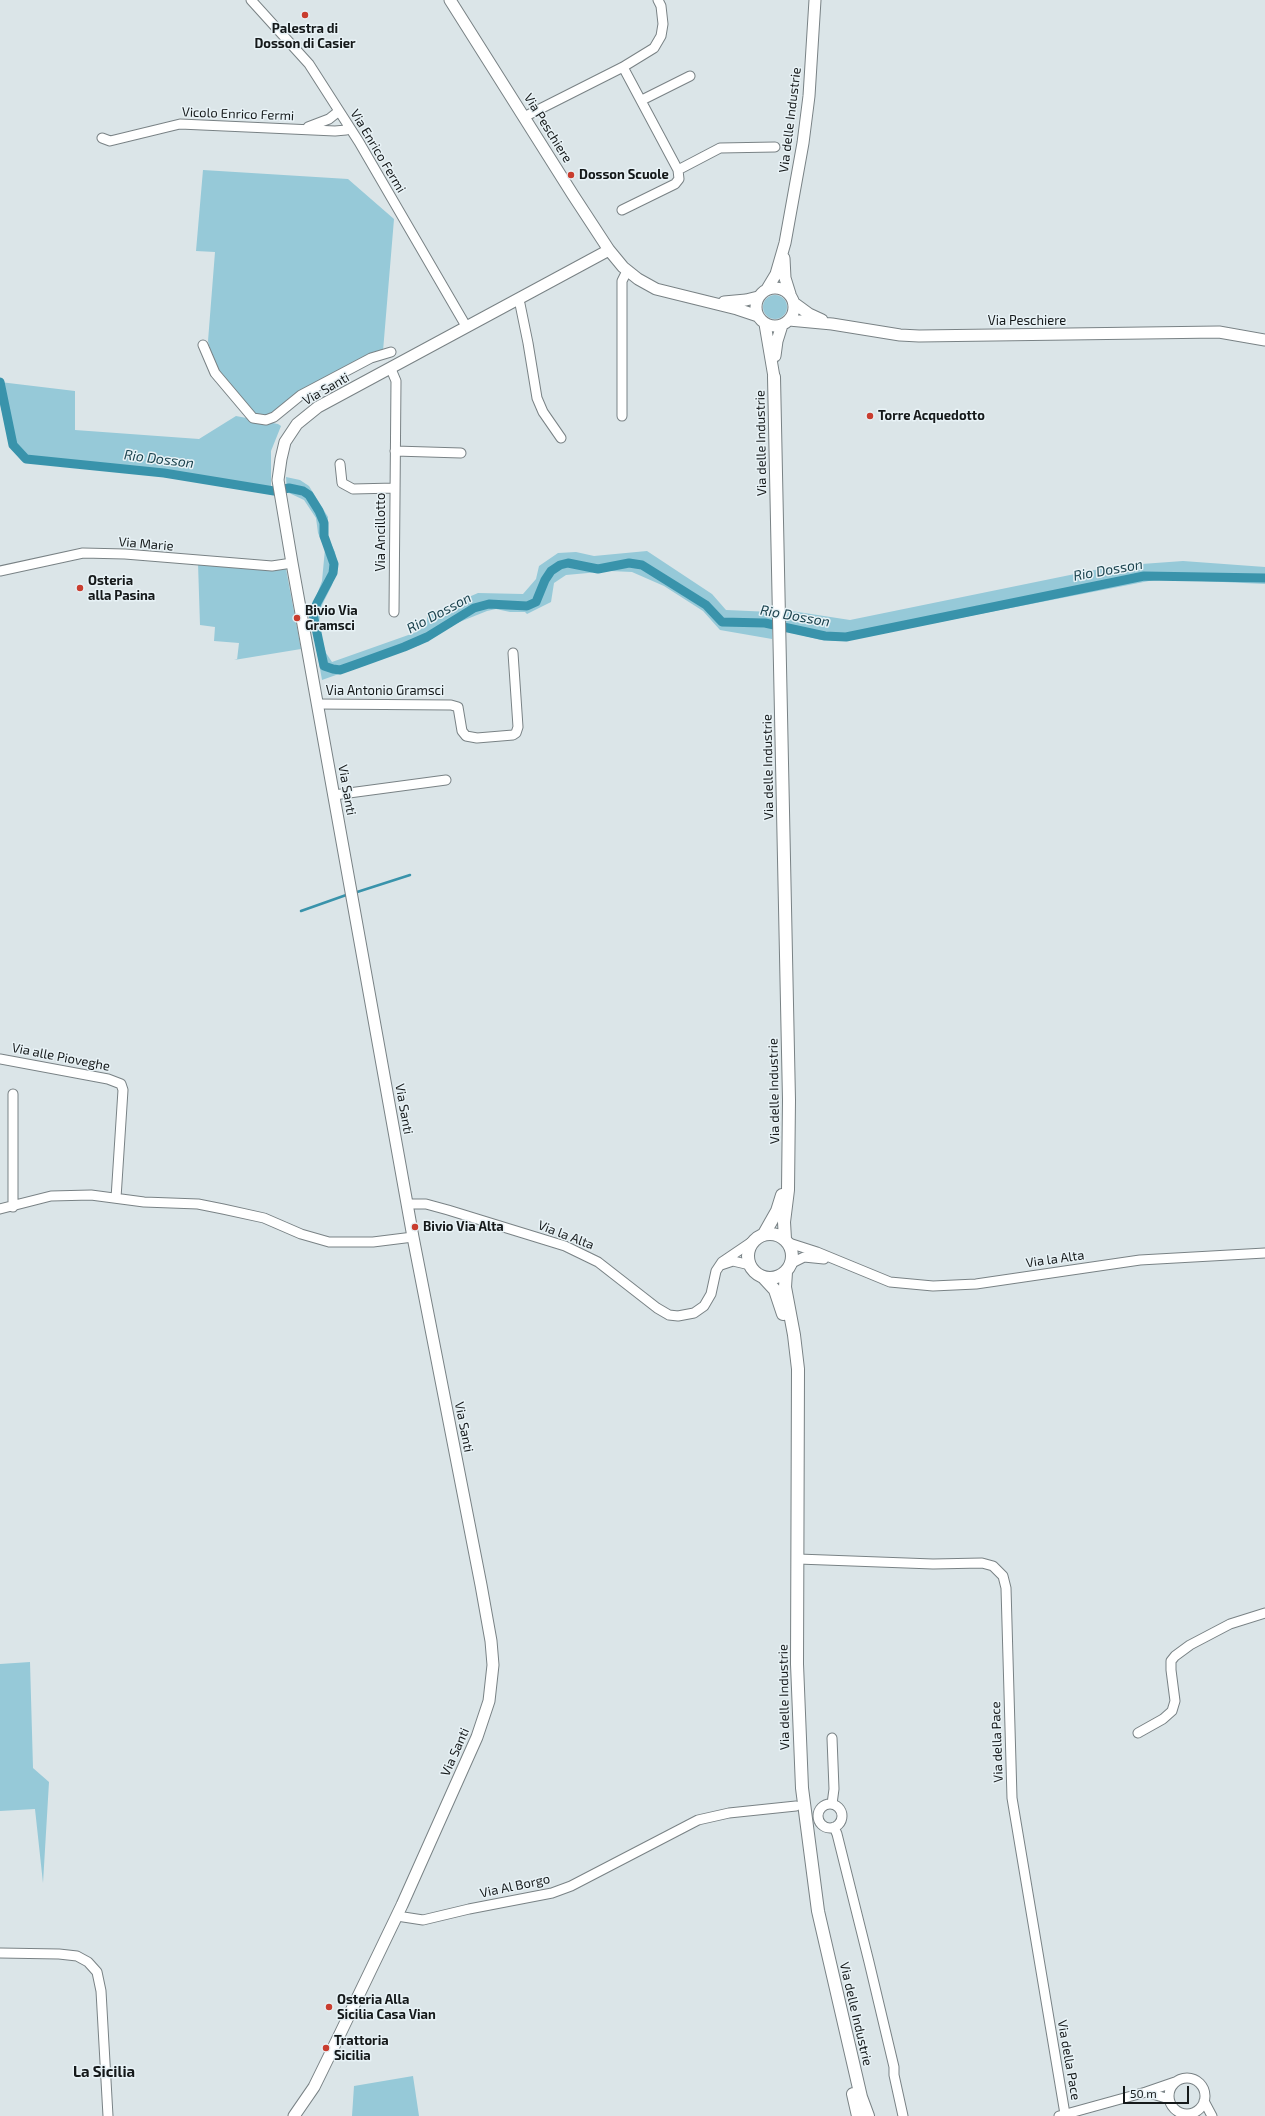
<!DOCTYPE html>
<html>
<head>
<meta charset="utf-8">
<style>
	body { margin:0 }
	#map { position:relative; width:1265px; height:2116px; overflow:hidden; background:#dbe5e8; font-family:"Exo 2",sans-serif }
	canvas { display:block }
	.scale { position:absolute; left:1123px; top:2086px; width:66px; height:18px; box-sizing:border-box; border:2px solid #15191a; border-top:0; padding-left:5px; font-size:12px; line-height:14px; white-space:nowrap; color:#15191a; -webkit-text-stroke:3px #e8f2f6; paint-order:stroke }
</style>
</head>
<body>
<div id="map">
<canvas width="1265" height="2116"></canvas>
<div class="scale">50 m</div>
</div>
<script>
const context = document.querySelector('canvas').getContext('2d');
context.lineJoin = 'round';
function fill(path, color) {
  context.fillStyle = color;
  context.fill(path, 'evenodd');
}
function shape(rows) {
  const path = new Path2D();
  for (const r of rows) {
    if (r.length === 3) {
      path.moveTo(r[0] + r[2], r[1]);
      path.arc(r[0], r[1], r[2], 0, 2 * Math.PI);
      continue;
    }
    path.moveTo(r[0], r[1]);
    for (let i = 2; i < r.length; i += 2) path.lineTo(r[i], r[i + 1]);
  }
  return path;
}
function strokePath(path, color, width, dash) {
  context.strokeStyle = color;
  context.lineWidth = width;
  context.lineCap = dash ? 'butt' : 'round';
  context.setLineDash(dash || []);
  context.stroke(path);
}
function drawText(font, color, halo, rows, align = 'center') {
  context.font = font + ' "Exo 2",sans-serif';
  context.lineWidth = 3;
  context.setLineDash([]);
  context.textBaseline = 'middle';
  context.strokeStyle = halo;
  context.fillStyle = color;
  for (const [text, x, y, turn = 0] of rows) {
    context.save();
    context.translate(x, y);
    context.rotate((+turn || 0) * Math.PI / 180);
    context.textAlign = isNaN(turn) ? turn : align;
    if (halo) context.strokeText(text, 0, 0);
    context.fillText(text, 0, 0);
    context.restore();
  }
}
fill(shape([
	[203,170,348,179,394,219,383,351,268,418,252,417,214,365,208,341,215,252,196,251],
	[775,307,12],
	[0,382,75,391,75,430,199,439,236,416,278,424,281,426,271,451,271,490,185,480,160,476,22,461,10,447,0,403],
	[286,477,300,480,309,486,328,517,328,538,335,552,337,567,332,585,322,605,318,628,326,653,332,662,414,633,427,625,427,615,478,593,523,594,536,579,539,566,558,553,576,552,594,556,647,551,712,594,726,610,772,612,772,639,720,630,703,611,664,586,632,572,610,571,566,575,554,583,551,602,527,614,525,612,510,612,496,609,487,611,452,625,420,645,322,680,310,613,322,581,325,549,318,533,316,518,304,500,287,492],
	[1183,561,1265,567,1265,584,1159,579,842,641,821,640,785,631,785,610,850,620,1114,566],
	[198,563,286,569,301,649,234,660,237,660,239,643,214,641,215,627,200,625],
	[30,1662,33,1768,49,1782,43,1883,35,1809,0,1811,0,1664],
	[413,2076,419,2116,352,2116,354,2086]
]), '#96c9d8');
strokePath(shape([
	[354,893,410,875],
	[301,911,349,894]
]), '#3993ab', 2.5);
strokePath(shape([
	[0,382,13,445,26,459,164,473,274,491,289,488,303,491,309,495,319,511,324,523,324,536,334,564,333,573,317,603,313,614,324,666,333,669,340,670,357,664,404,647,427,637,474,608,489,604,527,606,536,602,545,580,551,571,560,565,568,563,598,569,629,563,642,565,706,605,722,622,765,623,825,636,846,637,1144,576,1265,578]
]), '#3993ab', 9);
const minor = shape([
	[251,0,309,64,359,142,466,326],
	[623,67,678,170],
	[642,100,690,76],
	[524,117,623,67,654,48,661,36,663,24,661,6,658,0],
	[308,127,329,119,339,111],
	[102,138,110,141,180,124,335,131,346,130,349,127],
	[622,210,675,184,679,179,678,170,720,148,775,147],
	[517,299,520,304,528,343,537,398,543,412,561,438],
	[203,345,215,373,253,418,266,420,274,417,301,395,371,358,391,352],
	[391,369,396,381,394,612],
	[622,416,622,281,627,271],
	[395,451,461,453],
	[340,464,342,483,353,489,395,488],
	[0,571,83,553,125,554,272,566,292,563],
	[317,704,451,705,458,707,462,731,466,736,477,738,513,735,516,733,518,727,513,653],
	[334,795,446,780],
	[0,1059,108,1079,121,1084,123,1090,116,1198],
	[407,1204,426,1204,448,1210,565,1246,598,1262,657,1308,669,1315,678,1316,694,1313,704,1306,711,1294,716,1271,722,1262,753,1241],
	[13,1207,13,1094],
	[0,1209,51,1196,91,1195,144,1202,198,1204,223,1209,264,1218,301,1234,329,1242,373,1242,413,1237],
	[789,1243,817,1252,890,1282,933,1286,976,1284,1140,1260,1265,1253],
	[792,1263,804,1257,824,1259],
	[721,1265,733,1261,750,1265],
	[798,1559,933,1564,982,1563,993,1566,1003,1576,1006,1588,1012,1798,1065,2114],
	[1138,1733,1163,1719,1172,1711,1175,1701,1171,1670,1171,1661,1175,1656,1190,1645,1230,1624,1265,1613],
	[832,1738,834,1789,832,1804],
	[830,1816,12],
	[834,1827,837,1834,869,1962,894,2067,894,2075,903,2116],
	[397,1916,423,1920,469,1909,552,1893,571,1886,698,1820,729,1813,796,1806],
	[0,1953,59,1954,77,1956,88,1962,97,1972,101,1991,108,2116],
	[1187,2096,18],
	[1169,2099,1146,2092,1175,2082],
	[1204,2101,1212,2116],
	[1059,2116,1146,2092]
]);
const tertiary = shape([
	[450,0,573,195,609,250,623,267,638,279,656,289,737,309,758,316],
	[784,258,785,278,790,294],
	[775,307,19],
	[767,289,776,274,785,243,803,143,809,96,815,0],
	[724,302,746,300,758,297],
	[794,303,809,314,822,320],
	[789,320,832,324,900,335,919,336,1219,332,1265,340],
	[765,324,774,377],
	[775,356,777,341,782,325],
	[294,2116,314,2087,339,2036,402,1905,477,1737,489,1701,493,1665,491,1641,481,1585,413,1237,292,563,278,480,281,459,285,442,297,424,318,407,609,250]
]);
const secondary = shape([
	[774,377,789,1100,788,1190,784,1222,785,1239],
	[770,1256,22],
	[764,1234,777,1211,782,1195],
	[786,1272,785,1287,794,1335,798,1369,797,1664,802,1788,818,1911,861,2097,868,2116],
	[763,1277,775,1290,783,1314],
	[853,2094,858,2116]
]);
strokePath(minor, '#798285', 11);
strokePath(tertiary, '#798285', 13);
strokePath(secondary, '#798285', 14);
strokePath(minor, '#fff', 9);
strokePath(tertiary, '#fff', 11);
strokePath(secondary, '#fff', 12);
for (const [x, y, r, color] of [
	[305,15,4,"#c93d2f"],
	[571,175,4,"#c93d2f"],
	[870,416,4,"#c93d2f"],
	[80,588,4,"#c93d2f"],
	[297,618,4,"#c93d2f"],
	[415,1227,4,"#c93d2f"],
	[329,2007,4,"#c93d2f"],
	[326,2048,4,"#c93d2f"]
]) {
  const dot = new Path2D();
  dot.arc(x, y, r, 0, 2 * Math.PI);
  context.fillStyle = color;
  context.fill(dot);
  strokePath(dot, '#e8f2f6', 1.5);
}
drawText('bold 13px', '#15191a', '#e8f2f6', [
	["Palestra di",305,29,"center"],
	["Dosson di Casier",305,44,"center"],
	["Dosson Scuole",579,175],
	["Torre Acquedotto",878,416],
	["Osteria",88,581],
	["alla Pasina",88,596],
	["Bivio Via",305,611],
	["Gramsci",305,626],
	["Bivio Via Alta",423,1227],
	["Osteria Alla",337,2000],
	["Sicilia Casa Vian",337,2015],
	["Trattoria",334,2041],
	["Sicilia",334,2056]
], 'left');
drawText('13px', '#15191a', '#e8f2f6', [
	["Vicolo Enrico Fermi",238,114,2],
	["Via delle Industrie",790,120,-83],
	["Via Peschiere",548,128,58],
	["Via Enrico Fermi",378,151,59],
	["Via Peschiere",1027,321],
	["Via Santi",326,389,-30],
	["Via delle Industrie",761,443,-91],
	["Via Ancillotto",381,532,-90],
	["Via Marie",146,544,5],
	["Via Antonio Gramsci",385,691],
	["Via delle Industrie",768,767,-91],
	["Via Santi",347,790,80],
	["Via alle Pioveghe",61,1057,11],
	["Via delle Industrie",774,1091,-91],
	["Via Santi",404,1109,80],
	["Via la Alta",566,1235,21],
	["Via la Alta",1055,1259,-8],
	["Via Santi",464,1427,79],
	["Via delle Industrie",784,1697,-91],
	["Via della Pace",997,1742,-92],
	["Via Santi",455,1752,-66],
	["Via Al Borgo",515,1886,-12],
	["Via delle Industrie",856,2014,77],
	["Via della Pace",1069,2060,80]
]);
drawText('italic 14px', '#1b434e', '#e8f2f6', [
	["Rio Dosson",159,459,7],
	["Rio Dosson",1108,570,-10],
	["Rio Dosson",439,613,-28],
	["Rio Dosson",795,616,10]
]);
drawText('bold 15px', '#15191a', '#e8f2f6', [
	["La Sicilia",104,2072]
]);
</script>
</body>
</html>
